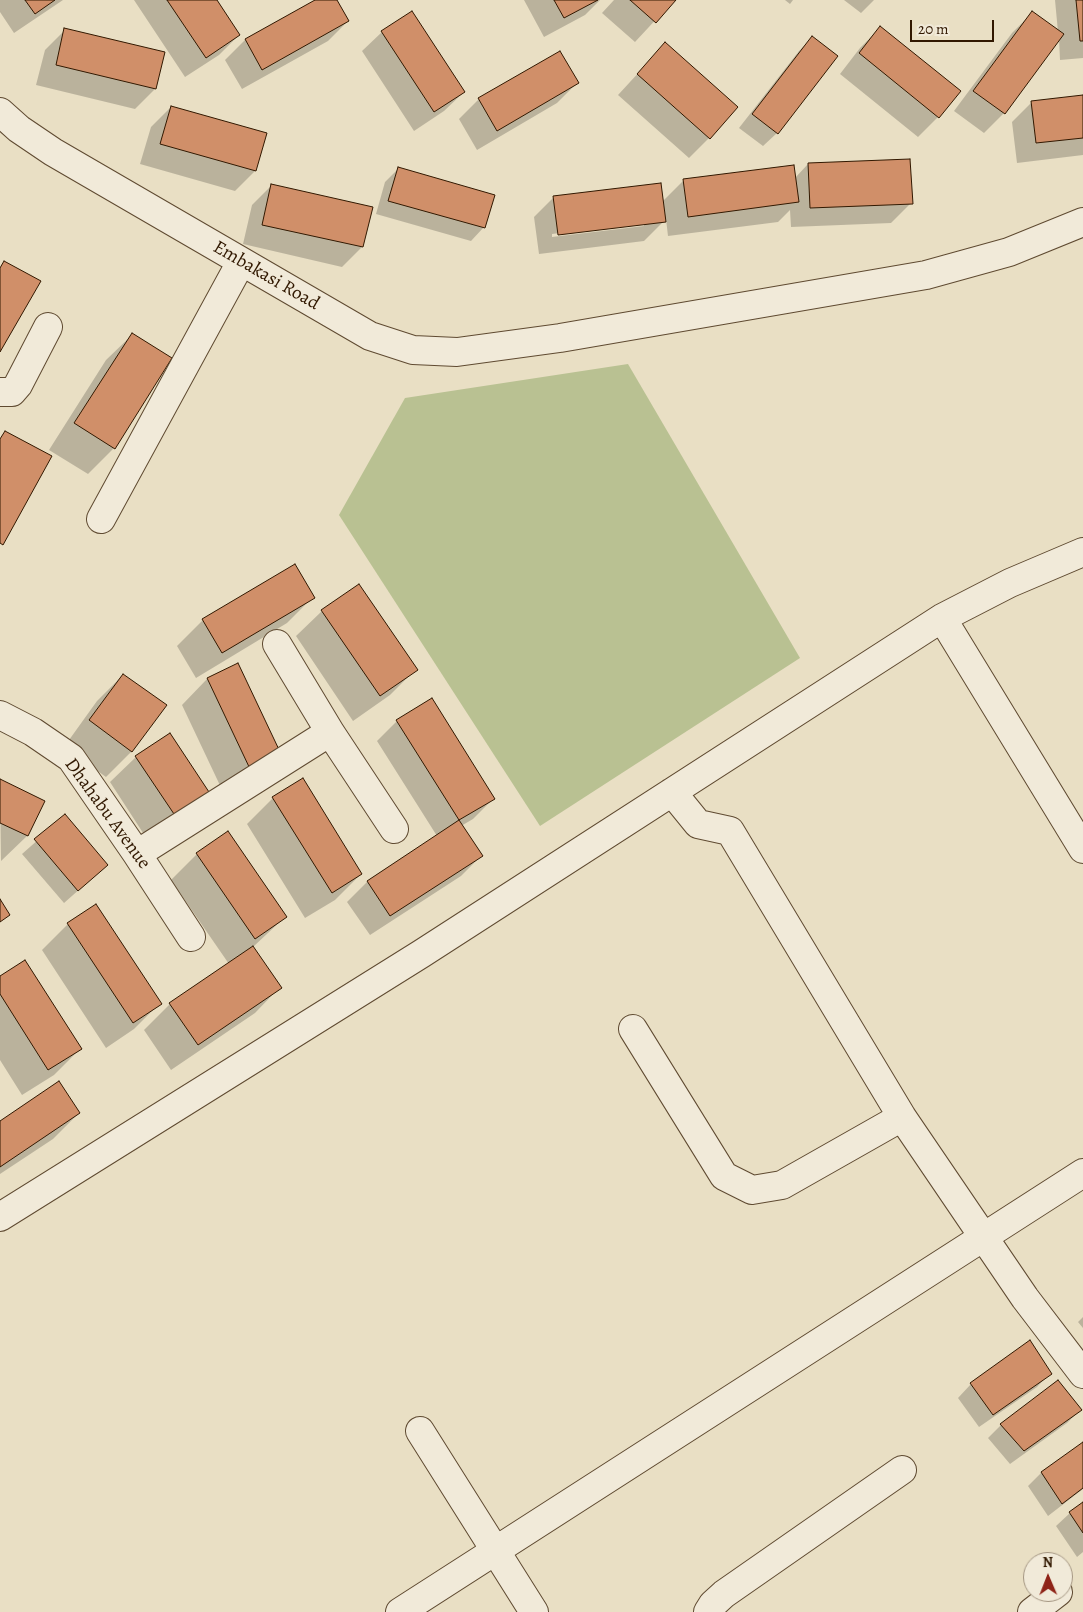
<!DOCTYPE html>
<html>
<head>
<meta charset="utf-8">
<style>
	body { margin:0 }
	#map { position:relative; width:1083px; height:1612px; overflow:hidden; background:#e9dfc4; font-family:Alegreya,serif }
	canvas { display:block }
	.north { position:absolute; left:1023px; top:1552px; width:50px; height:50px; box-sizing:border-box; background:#f1ead9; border:1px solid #a49682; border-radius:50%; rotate:359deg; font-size:14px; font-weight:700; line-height:20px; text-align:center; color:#311800 }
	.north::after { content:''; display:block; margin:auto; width:18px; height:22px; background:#8f2418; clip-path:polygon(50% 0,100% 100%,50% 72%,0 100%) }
	.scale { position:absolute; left:910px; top:20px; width:84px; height:22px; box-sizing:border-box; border:2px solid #311800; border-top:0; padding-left:6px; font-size:15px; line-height:18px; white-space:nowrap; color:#311800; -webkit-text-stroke:4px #f1ead9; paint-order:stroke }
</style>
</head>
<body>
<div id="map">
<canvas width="1083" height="1612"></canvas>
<div class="north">N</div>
<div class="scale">20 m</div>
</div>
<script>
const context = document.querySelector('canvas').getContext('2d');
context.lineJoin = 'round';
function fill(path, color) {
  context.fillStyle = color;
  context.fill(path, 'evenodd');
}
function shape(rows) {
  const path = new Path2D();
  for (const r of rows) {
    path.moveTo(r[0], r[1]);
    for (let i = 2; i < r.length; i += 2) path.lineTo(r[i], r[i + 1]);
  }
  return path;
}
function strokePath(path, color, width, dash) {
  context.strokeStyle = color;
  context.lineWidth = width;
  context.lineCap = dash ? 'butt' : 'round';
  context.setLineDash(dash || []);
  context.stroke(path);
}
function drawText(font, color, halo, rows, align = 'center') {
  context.font = font + ' Alegreya,serif';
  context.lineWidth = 4;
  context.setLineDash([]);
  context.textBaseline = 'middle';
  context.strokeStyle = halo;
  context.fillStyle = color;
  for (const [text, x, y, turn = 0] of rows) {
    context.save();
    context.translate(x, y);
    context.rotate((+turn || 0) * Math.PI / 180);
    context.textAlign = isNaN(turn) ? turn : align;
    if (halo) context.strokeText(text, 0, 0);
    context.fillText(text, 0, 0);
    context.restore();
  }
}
fill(shape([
	[628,364,800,658,540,826,339,515,405,398]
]), '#b9c192');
fill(shape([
	[0,0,63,0,14,33,0,12],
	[134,0,215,0,239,35,219,55,185,77],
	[317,0,335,0,348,21,328,41,242,89,225,60,245,40],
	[524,0,600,0,585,15,544,37],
	[614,0,674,0,635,42,602,13],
	[785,0,793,0,790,4],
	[844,0,874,0,861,13],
	[1055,0,1083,0,1083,58,1060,60,1059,39,1004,113,984,133,954,111,1012,33,1032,13,1058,32],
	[880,28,938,117,918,137,840,74,860,48],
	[65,30,155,89,135,109,36,85,45,50],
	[382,32,464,92,444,111,414,131,362,51],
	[812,38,836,56,777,133,763,146,739,128,799,51],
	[665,44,709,138,689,158,618,95],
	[577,83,557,103,477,150,459,119,479,99],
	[1083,96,1083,155,1017,163,1012,122,1032,102],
	[171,107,266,134,255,171,235,191,140,164,151,127],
	[808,164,911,203,891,223,791,227,790,210,778,222,668,236,666,219,644,241,539,254,534,217,554,197,662,202,684,180,795,178],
	[644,223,644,226,552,237,552,234],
	[398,169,484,227,471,241,376,214,385,182],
	[272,185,362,247,342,267,243,244,252,205],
	[132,335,114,448,88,474,49,450,106,360],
	[313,597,287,623,196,678,177,646,203,620],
	[322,611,416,669,390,695,353,721,296,636],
	[238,665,255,782,225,796,182,705,207,679],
	[123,675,132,751,106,777,64,747,97,701],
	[397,721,493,799,473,819,461,826,481,856,461,876,370,935,347,902,367,882,437,836,377,741],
	[136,757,207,792,181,818,147,839,110,782],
	[0,781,43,801,27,836,1,861],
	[273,798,361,874,335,900,305,918,247,824],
	[65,816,107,865,64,903,22,854],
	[197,854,285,917,253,947,280,987,255,1013,171,1070,144,1030,170,1004,229,964,171,880],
	[96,906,160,1003,134,1029,106,1048,42,950,68,924],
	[0,978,80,1049,54,1075,22,1095,0,1060],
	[79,1113,53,1139,0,1174,0,1123],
	[1083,1317,1083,1328,1078,1322],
	[1030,1342,1050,1373,1037,1387,979,1427,958,1398,971,1384],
	[1080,1410,1067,1423,1010,1464,988,1438,1001,1425],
	[1083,1444,1083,1489,1048,1516,1028,1486,1041,1473],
	[1083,1504,1083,1552,1077,1557,1056,1526,1070,1513]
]), '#0003');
const building = shape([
	[25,0,55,0,35,14,25,0],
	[167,0,217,0,240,35,206,58,167,0],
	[315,0,337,0,349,21,262,70,245,39,315,0],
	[554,0,598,0,564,18,554,0],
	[630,0,676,0,656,23,630,0],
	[1076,0,1083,0,1083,41,1080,41,1076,0],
	[412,11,465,92,434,112,381,31,412,11],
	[1032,11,1064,34,1005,114,973,91,1032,11],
	[880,26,961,91,939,118,859,53,880,26],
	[64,28,165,52,156,89,56,65,64,28],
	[812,36,838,56,778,134,752,114,812,36],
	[665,42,738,107,710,139,637,74,665,42],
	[560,51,579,83,497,131,478,98,560,51],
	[1083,95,1083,138,1036,143,1031,101,1083,95],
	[171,106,267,133,256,171,160,144,171,106],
	[910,159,913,204,810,208,808,163,910,159],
	[794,165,799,202,688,217,683,179,794,165],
	[398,167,495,195,485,228,388,201,398,167],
	[661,183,666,222,558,235,553,196,661,183],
	[271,184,373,207,363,247,262,225,271,184],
	[4,261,41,281,0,352,0,268,4,261],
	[132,333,172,358,115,449,74,423,132,333],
	[5,431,52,456,3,545,0,543,0,439,5,431],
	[295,564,315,598,222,653,202,619,295,564],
	[359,584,418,670,380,696,321,610,359,584],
	[238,663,282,756,251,771,207,678,238,663],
	[123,674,167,705,132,752,89,720,123,674],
	[432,698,495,799,459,820,396,720,432,698],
	[170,733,209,792,174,814,135,756,170,733],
	[303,778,362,874,332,893,272,797,303,778],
	[0,779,45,801,28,836,0,823,0,779],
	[65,814,108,865,78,891,34,839,65,814],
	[459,820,483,856,390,916,367,881,459,820],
	[228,831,287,917,255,939,196,853,228,831],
	[0,899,10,915,0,922,0,899],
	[96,904,162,1004,133,1023,67,923,96,904],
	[253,946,282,988,198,1045,169,1003,253,946],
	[25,960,82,1049,48,1070,0,994,0,976,25,960],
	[59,1081,80,1113,0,1167,0,1121,59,1081],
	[1030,1340,1052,1374,993,1415,970,1383,1030,1340],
	[1058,1380,1082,1410,1024,1451,1000,1424,1058,1380],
	[1083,1442,1083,1488,1062,1504,1041,1472,1083,1442],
	[1083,1502,1083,1533,1069,1512,1083,1502]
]);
fill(building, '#d08f69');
strokePath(building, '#311800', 1);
const minor = shape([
	[0,112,19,129,53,152,370,336,413,350,457,352,560,338,926,275,1009,252,1083,222],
	[0,392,12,392,18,385,48,327],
	[101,519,241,262],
	[942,618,1083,849],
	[277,644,330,732,394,829],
	[0,715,33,732,71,758,137,854,191,937],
	[672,792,698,824,730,831,902,1117,1025,1298,1083,1374],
	[137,854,330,732],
	[633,1029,724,1176,752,1190,782,1185,902,1117],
	[0,1217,421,954,942,618,1010,583,1083,552],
	[420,1431,534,1612],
	[400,1612,1083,1173],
	[708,1612,713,1604,724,1594,902,1470],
	[1032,1612,1058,1592]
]);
strokePath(minor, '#5f4a31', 30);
strokePath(minor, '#f1ead9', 28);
drawText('19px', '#311800', '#f1ead9', [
	["Embakasi Road",266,276,30],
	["Dhahabu Avenue",107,814,54]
]);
</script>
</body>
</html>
